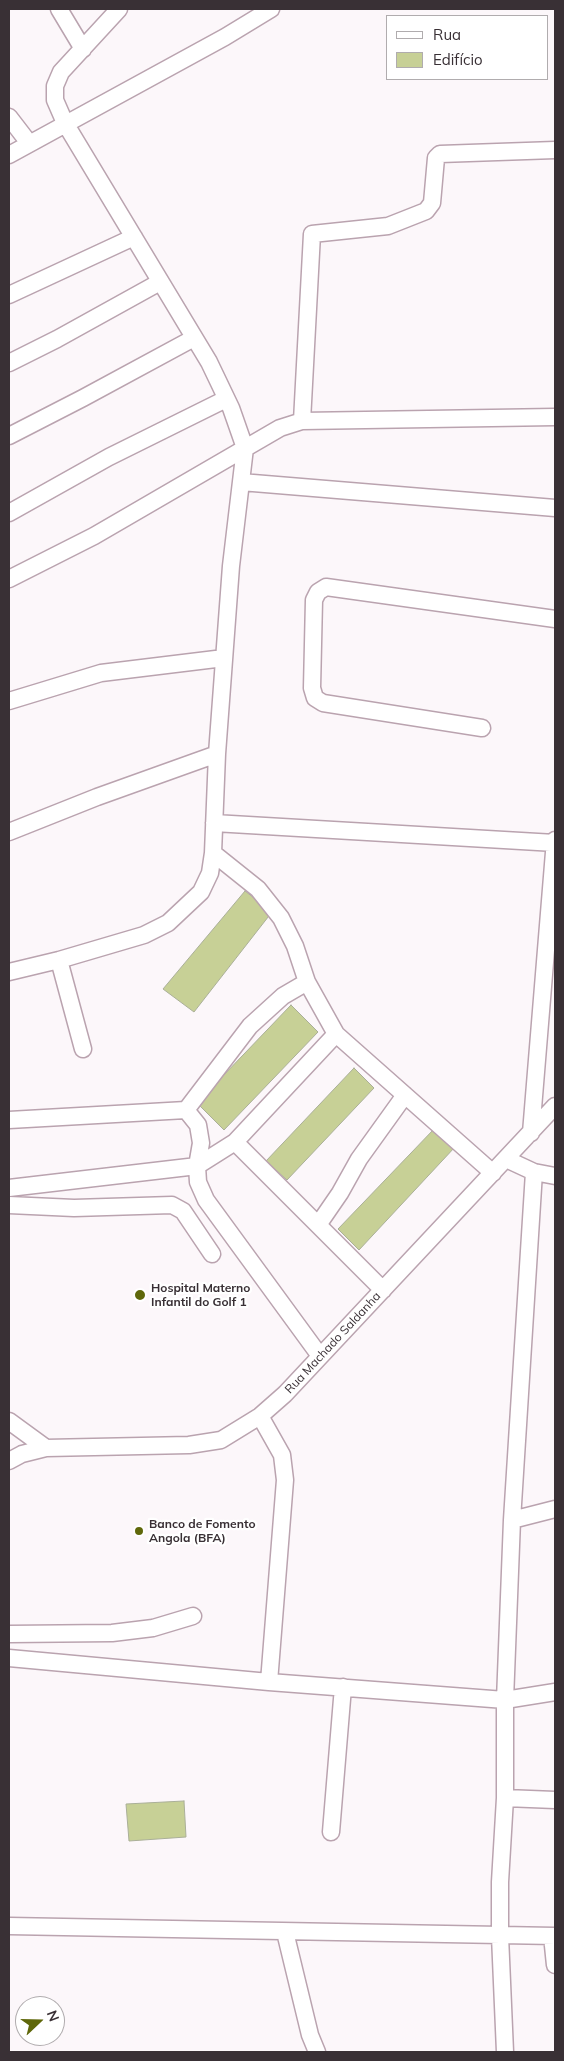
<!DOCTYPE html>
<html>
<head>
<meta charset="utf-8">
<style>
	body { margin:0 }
	#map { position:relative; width:564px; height:2061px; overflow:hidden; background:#fcf7fa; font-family:Mulish,sans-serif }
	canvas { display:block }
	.frame { position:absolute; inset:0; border:10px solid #393035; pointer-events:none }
	.legend { position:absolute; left:386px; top:15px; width:162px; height:65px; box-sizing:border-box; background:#fff; border:1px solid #b0acae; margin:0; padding:6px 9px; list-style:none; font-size:15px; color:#393035 }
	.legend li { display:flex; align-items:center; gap:10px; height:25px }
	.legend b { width:25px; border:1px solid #b0acae }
	.north { position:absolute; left:15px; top:1996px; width:50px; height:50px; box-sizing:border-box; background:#fff; border:1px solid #b0acae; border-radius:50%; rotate:69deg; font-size:14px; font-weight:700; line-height:20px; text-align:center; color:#393035 }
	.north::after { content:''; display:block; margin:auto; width:18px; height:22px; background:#5f670a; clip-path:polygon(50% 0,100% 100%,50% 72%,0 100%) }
</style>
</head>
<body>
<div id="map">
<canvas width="564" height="2061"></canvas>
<div class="frame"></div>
<ul class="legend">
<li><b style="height:6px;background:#fff"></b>Rua</li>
<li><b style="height:14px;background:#c7d096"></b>Edifício</li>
</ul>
<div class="north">N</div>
</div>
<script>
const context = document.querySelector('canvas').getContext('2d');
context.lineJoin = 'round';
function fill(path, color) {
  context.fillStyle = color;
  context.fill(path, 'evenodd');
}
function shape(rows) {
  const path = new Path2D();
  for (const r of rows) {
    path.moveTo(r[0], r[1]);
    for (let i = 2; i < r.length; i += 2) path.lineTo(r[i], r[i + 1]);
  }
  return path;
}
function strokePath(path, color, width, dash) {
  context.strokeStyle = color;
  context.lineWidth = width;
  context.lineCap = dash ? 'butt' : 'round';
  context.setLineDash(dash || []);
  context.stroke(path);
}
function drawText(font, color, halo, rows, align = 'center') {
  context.font = font + ' Mulish,sans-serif';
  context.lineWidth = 4.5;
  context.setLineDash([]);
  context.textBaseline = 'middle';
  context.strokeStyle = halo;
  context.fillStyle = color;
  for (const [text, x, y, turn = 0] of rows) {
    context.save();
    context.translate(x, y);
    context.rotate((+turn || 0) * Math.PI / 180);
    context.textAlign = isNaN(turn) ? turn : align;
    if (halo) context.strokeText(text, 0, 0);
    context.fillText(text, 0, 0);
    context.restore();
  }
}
const building = shape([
	[245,891,272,912,194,1012,163,989,245,891],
	[291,1005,318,1032,224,1130,197,1103,291,1005],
	[354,1068,374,1088,287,1180,266,1161,354,1068],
	[435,1128,455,1147,359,1250,338,1229,435,1128],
	[184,1801,186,1837,129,1841,126,1804,184,1801]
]);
fill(building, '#c7d096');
strokePath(building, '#aaaf98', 1);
const minor = shape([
	[59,9,83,49],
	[9,117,29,143],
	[9,155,225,37,271,9],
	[9,295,134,237],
	[9,363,57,339,160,282],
	[302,421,312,234,388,226,426,211,432,203,436,158,440,154,555,150],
	[9,436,83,398,194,338],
	[241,482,555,508],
	[9,513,109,457,226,399],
	[9,579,94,536,280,428,302,421,555,417],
	[9,701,101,673,224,658],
	[482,728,323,703,315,698,312,688,314,600,318,592,326,587,555,619],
	[214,823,555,843],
	[9,832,97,797,217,754],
	[213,853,258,889,281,918,295,946,307,982,336,1034,493,1173],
	[59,960,83,1049],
	[9,972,59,960,144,935,168,923,201,892,210,873,213,853,217,754,231,566,245,448,231,408,209,362,65,123,55,100,55,86,61,72,119,9],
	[186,1110,250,1026,283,996,307,982],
	[9,1120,186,1110,198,1125,201,1143,197,1166,198,1182,206,1200,320,1356],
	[531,1133,555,840],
	[235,1142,383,1290],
	[506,1159,534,1172,555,1176],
	[9,1188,197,1166,235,1142,336,1034],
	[9,1205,74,1208,172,1205,183,1211,212,1254],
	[318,1225,340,1193,359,1159,405,1095],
	[260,1416,282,1455,285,1480,269,1682],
	[9,1421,46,1448],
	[9,1461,22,1454,46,1448,189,1445,221,1440,260,1416,285,1394,555,1106],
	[512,1520,555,1509],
	[9,1634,112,1633,153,1628,193,1616],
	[9,1658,269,1682,505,1700,555,1692],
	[505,1798,555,1800],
	[331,1832,343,1687],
	[9,1926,555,1936],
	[285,1932,310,2035,317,2052],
	[552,1936,555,1965],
	[505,2052,500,1936,500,1882,505,1798,505,1700,512,1520,534,1172]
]);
strokePath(minor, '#baa3af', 19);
strokePath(minor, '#fff', 16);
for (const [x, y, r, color] of [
	[140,1295,6,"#5f670a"],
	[139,1531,5,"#5f670a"]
]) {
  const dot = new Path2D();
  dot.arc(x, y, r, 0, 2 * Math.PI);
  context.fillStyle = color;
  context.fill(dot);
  strokePath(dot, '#fff', 2);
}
drawText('bold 12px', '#393035', '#fff', [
	["Hospital Materno",151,1288],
	["Infantil do Golf 1",151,1302],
	["Banco de Fomento",149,1524],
	["Angola (BFA)",149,1538]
], 'left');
drawText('12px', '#393035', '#fff', [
	["Rua Machado Saldanha",333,1343,-47]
]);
</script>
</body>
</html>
